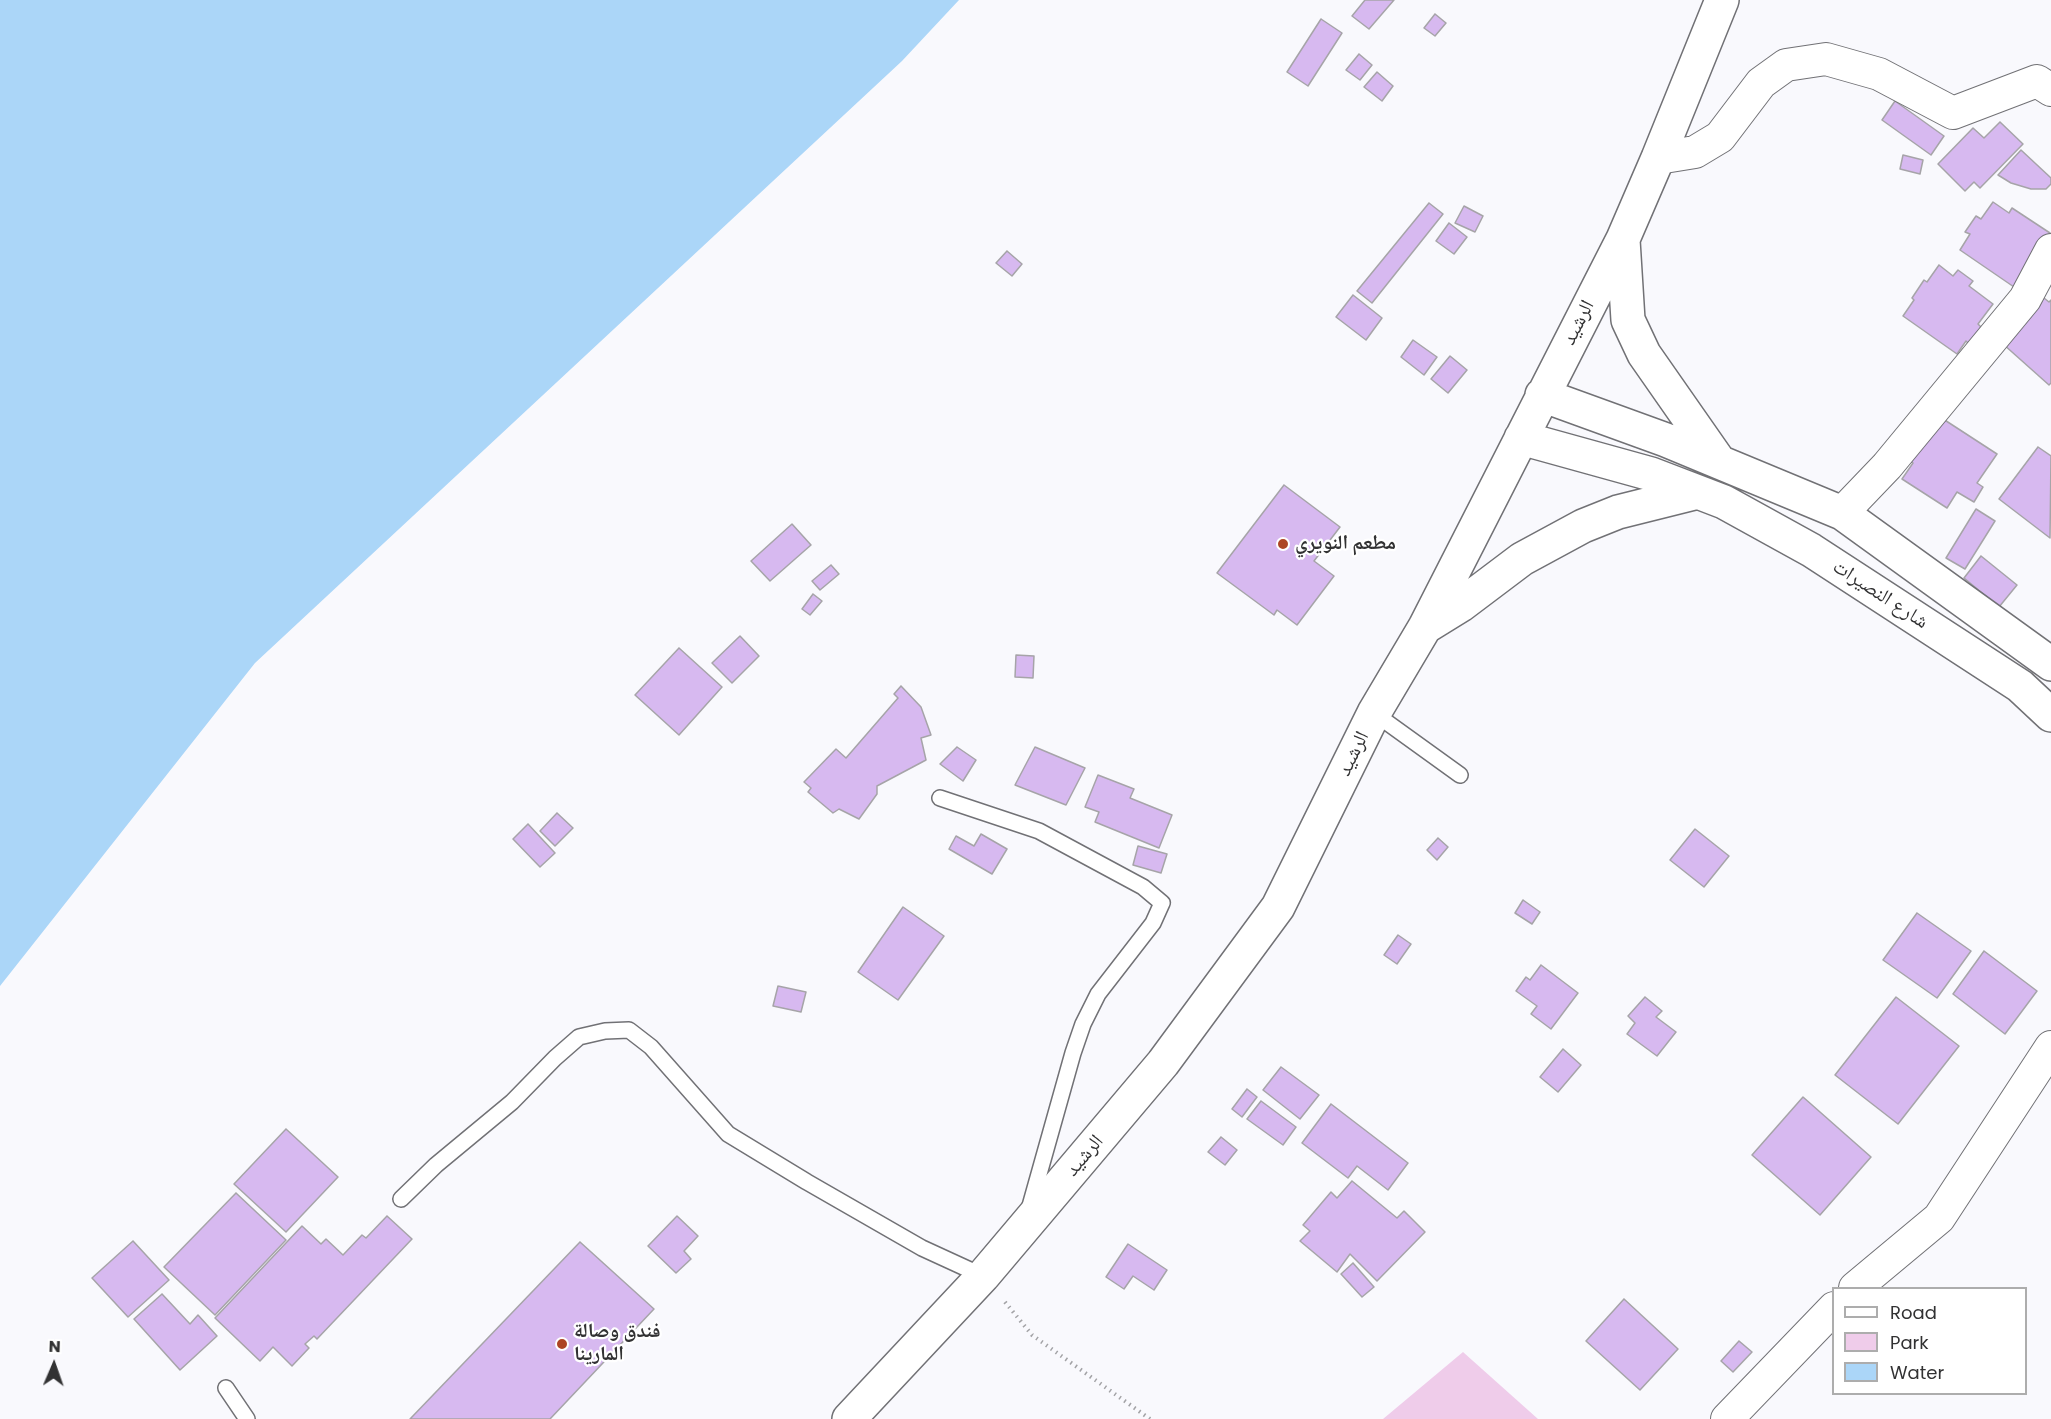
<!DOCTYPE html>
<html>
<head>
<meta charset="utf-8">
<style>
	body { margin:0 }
	#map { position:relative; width:2051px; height:1419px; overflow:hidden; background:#f9f9fd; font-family:Poppins,sans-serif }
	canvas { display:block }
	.legend { position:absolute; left:1832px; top:1287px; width:195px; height:108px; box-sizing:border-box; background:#fff; border:2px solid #adadad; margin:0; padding:8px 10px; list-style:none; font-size:18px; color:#323233 }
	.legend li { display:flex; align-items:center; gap:12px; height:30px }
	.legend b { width:30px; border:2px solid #adadad }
	.north { position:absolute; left:24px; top:1335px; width:60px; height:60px; -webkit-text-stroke:4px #fff; paint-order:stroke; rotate:2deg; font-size:16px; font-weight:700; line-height:24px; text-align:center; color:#323233 }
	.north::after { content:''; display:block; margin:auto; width:21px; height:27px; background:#323233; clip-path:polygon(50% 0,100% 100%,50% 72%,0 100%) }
</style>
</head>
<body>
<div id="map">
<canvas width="2051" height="1419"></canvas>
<ul class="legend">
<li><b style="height:8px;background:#fff"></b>Road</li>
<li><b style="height:16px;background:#efccea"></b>Park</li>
<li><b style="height:16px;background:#abd6f8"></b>Water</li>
</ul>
<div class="north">N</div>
</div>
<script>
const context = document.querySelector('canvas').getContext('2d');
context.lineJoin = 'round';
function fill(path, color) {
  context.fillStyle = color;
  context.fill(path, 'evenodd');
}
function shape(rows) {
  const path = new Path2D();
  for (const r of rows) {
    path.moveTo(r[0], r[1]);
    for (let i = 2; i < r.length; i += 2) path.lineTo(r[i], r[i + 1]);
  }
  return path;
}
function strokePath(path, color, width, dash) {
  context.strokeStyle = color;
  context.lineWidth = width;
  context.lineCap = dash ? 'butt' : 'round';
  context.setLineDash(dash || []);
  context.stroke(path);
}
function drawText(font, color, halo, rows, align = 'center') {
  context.font = font + ' Poppins,"Noto Naskh Arabic",sans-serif';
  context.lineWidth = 4.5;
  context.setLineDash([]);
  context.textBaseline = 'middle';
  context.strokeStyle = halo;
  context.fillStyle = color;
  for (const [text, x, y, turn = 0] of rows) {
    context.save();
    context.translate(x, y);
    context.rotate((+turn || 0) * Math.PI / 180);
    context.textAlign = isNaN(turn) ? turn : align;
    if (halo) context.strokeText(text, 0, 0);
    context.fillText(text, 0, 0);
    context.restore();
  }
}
fill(shape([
	[1463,1352,1538,1419,1383,1419]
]), '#efccea');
fill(shape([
	[0,0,959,0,902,61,255,663,0,986]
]), '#abd6f8');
const building = shape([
	[1365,0,1394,0,1369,29,1352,16,1365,0],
	[1435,14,1446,23,1435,36,1424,28,1435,14],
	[1321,19,1342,33,1308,86,1287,72,1321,19],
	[1359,54,1372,65,1360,80,1346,70,1359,54],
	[1377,72,1393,86,1382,101,1364,87,1377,72],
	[1895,101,1944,136,1931,155,1882,120,1895,101],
	[2000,122,2023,144,1980,188,1974,182,1965,191,1938,164,1973,128,1984,138,2000,122],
	[2021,150,2051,178,2051,184,2046,189,2031,189,2011,183,1998,175,2021,150],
	[1903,155,1923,160,1920,174,1900,169,1903,155],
	[1993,202,2009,213,2012,208,2050,233,2014,287,1960,250,1970,234,1965,232,1976,216,1981,219,1993,202],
	[1429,203,1443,214,1372,303,1357,291,1429,203],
	[1464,206,1483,216,1475,232,1455,223,1464,206],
	[1449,223,1467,237,1454,254,1436,241,1449,223],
	[1007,251,1022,264,1012,276,996,263,1007,251],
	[1939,265,1953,276,1958,270,1973,281,1969,286,1993,304,1978,324,1981,327,1969,344,1966,341,1957,354,1903,316,1914,300,1912,298,1924,280,1927,282,1939,265],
	[1353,295,1382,318,1366,340,1336,317,1353,295],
	[2044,298,2049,302,2051,300,2051,383,2049,385,2003,344,2044,298],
	[1413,340,1437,357,1424,375,1401,357,1413,340],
	[1450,356,1467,370,1448,393,1431,379,1450,356],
	[1937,415,1997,454,1977,483,1983,487,1974,502,1957,492,1947,508,1902,479,1913,463,1908,460,1937,415],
	[2038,447,2051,456,2050,538,1999,499,2038,447],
	[1284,485,1340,527,1314,561,1334,576,1297,625,1277,610,1274,615,1217,573,1284,485],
	[1976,509,1995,521,1965,569,1946,558,1976,509],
	[792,524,811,545,770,581,751,561,792,524],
	[1981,556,2017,585,1999,607,1964,578,1981,556],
	[831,565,839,574,820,590,812,581,831,565],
	[813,594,822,601,810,615,802,609,813,594],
	[740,636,759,656,732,683,712,663,740,636],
	[679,648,722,687,679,735,635,695,679,648],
	[1016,655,1034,656,1033,678,1015,677,1016,655],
	[901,686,921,707,931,735,921,738,926,760,877,786,877,794,859,819,839,809,833,813,808,792,811,788,804,782,836,749,846,758,898,698,894,694,901,686],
	[957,747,976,760,963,781,940,764,957,747],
	[1035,747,1085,768,1066,805,1015,785,1035,747],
	[1098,775,1134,789,1130,798,1172,815,1159,848,1095,822,1099,812,1085,807,1098,775],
	[557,813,573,828,555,846,540,831,557,813],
	[528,824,555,853,540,867,513,839,528,824],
	[1695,829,1729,856,1704,887,1670,860,1695,829],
	[981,834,1007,849,992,874,949,849,956,836,974,846,981,834],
	[1438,838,1448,847,1437,860,1427,850,1438,838],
	[1138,846,1167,854,1161,873,1133,865,1138,846],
	[1523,900,1540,912,1532,924,1515,913,1523,900],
	[903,907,944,936,898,1000,858,972,903,907],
	[1917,913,1971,951,1937,998,1883,960,1917,913],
	[1398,935,1411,944,1397,964,1384,955,1398,935],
	[1984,951,2037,991,2005,1034,1953,994,1984,951],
	[1541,965,1578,993,1551,1029,1531,1014,1537,1006,1516,991,1526,977,1530,980,1541,965],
	[778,986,806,992,801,1012,773,1006,778,986],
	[1645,997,1662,1011,1656,1017,1676,1032,1657,1056,1627,1034,1635,1023,1628,1016,1645,997],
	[1896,997,1959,1046,1898,1124,1835,1075,1896,997],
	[1563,1049,1581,1065,1558,1092,1540,1077,1563,1049],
	[1281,1067,1319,1095,1300,1119,1263,1090,1281,1067],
	[1247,1089,1257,1097,1242,1117,1232,1109,1247,1089],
	[1803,1097,1871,1157,1820,1215,1752,1155,1803,1097],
	[1261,1101,1296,1127,1283,1145,1247,1119,1261,1101],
	[1331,1104,1408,1163,1388,1190,1357,1166,1348,1178,1302,1143,1331,1104],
	[286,1129,338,1177,286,1232,234,1184,286,1129],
	[1221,1137,1237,1150,1225,1165,1208,1152,1221,1137],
	[1352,1181,1397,1218,1404,1211,1425,1232,1377,1281,1350,1254,1337,1272,1300,1241,1310,1231,1303,1225,1331,1192,1337,1198,1352,1181],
	[236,1193,286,1240,215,1315,164,1267,236,1193],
	[387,1216,412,1239,317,1339,314,1336,305,1344,309,1348,292,1366,273,1347,260,1361,215,1318,302,1226,321,1244,326,1239,343,1255,362,1235,366,1238,387,1216],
	[677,1216,698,1236,684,1251,691,1259,676,1273,648,1246,677,1216],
	[133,1241,169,1280,128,1317,92,1278,133,1241],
	[580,1242,654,1309,550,1419,410,1419,580,1242],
	[1128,1244,1167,1270,1154,1290,1133,1276,1124,1289,1106,1277,1128,1244],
	[1353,1263,1374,1287,1362,1297,1341,1274,1353,1263],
	[162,1294,190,1324,198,1315,217,1336,180,1370,134,1319,162,1294],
	[1624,1299,1678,1349,1640,1390,1586,1341,1624,1299],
	[1739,1341,1752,1352,1733,1372,1721,1361,1739,1341]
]);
fill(building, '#d7b9f0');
strokePath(building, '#a6a4a8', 1.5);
const lane = shape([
	[1374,713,1460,775],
	[940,798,1039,831,1143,887,1162,903,1153,923,1098,994,1083,1024,1073,1053,1030,1206],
	[401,1199,436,1165,512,1102,555,1058,579,1037,605,1031,629,1030,651,1047,728,1134,807,1182,922,1248,983,1276],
	[226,1388,247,1419]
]);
const street = shape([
	[1658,158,1695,152,1720,137,1761,83,1786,65,1826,59,1879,74,1953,113,2037,81,2051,90],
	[1842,513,1887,466,2025,299,2051,250],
	[1855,1288,1939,1218,2051,1047],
	[1727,1419,1834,1308]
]);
const secondary = shape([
	[1623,240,1628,320,1644,354,1718,460],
	[1542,395,1666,440,1842,513,2051,664],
	[1521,438,1651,474,1724,502,1811,550,2020,686,2051,715],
	[1427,626,1461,605,1522,559,1583,526,1618,512,1698,492],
	[849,1419,983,1276,1163,1063,1278,907,1374,713,1425,627,1623,239,1658,158,1722,0]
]);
strokePath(lane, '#717175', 18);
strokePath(street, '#717175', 34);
strokePath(secondary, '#717175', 36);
strokePath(shape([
	[1005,1302,1032,1335,1150,1419]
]), '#a3a3a6', 4, [1.5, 4.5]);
strokePath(lane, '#fff', 15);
strokePath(street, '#fff', 32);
strokePath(secondary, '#fff', 33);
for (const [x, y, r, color] of [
	[1283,544,6,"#ad4524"],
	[562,1344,6,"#ad4524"]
]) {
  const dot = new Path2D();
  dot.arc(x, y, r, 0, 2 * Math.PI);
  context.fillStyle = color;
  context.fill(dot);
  strokePath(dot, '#fff', 2);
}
drawText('20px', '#323233', '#fff', [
	["الرشيد",1579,323,-63],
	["شارع النصيرات",1880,595,33],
	["الرشيد",1354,754,-64],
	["الرشيد",1085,1156,-50]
]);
drawText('bold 20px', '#323233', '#fff', [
	["مطعم النويري",1295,544],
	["فندق وصالة",574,1332],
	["المارينا",574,1355]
], 'left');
</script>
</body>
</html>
